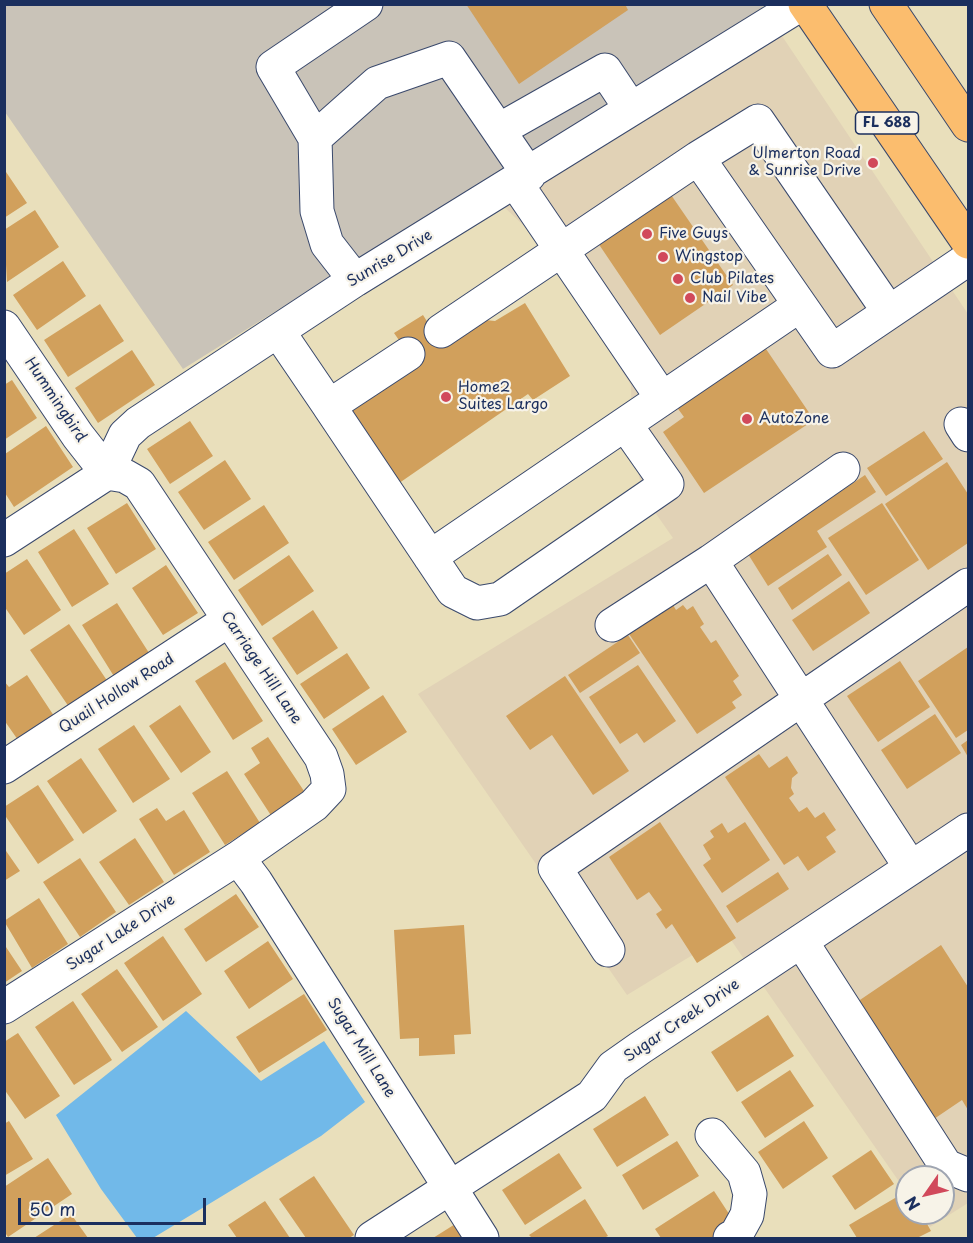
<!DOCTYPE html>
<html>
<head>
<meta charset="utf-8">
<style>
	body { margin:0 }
	#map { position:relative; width:973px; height:1243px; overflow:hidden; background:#e9dfbb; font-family:"Playpen Sans",sans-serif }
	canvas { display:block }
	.frame { position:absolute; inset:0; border:6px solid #1b2f5e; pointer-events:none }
	.north { position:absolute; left:895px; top:1165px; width:60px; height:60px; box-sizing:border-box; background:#f7f3e8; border:2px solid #9fa5b1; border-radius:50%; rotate:236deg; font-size:16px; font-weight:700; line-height:24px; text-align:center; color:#1b2f5e }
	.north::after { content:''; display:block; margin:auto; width:21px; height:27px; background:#d1495b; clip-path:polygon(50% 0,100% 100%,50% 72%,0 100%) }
	.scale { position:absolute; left:18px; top:1198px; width:188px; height:27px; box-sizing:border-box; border:3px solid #1b2f5e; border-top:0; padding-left:8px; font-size:18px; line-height:21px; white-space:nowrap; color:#1b2f5e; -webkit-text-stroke:4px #f7f3e8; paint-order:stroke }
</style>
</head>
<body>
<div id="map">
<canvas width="973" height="1243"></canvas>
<div class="frame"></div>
<div class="north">N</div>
<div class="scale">50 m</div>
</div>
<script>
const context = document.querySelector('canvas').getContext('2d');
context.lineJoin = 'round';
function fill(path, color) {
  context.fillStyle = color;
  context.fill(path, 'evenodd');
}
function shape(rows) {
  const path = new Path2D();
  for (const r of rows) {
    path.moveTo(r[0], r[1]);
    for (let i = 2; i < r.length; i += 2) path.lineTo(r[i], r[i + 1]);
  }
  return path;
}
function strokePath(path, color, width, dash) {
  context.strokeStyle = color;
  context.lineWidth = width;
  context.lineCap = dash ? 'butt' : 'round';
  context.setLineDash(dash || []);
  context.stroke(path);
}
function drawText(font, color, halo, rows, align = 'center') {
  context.font = font + ' "Playpen Sans",sans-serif';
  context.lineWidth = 4.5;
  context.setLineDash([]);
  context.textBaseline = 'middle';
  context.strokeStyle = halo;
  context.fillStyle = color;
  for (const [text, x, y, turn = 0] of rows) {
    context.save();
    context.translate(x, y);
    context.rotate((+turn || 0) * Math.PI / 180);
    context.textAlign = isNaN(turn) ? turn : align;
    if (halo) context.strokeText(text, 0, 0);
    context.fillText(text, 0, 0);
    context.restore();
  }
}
fill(shape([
	[780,33,968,314,968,814,746,962,727,934,627,995,418,694,673,538,652,508,640,480,632,448,631,385,536,237,503,206],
	[968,845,968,1203,930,1227,921,1213,943,1213,943,1177,907,1177,907,1193,761,983]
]), '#e1d2b6');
fill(shape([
	[761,4,763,7,183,369,5,112,4,5]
]), '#c9c3b8');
fill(shape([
	[186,1011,261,1081,324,1041,365,1102,321,1136,153,1238,137,1238,101,1189,56,1115]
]), '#71b9e9');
fill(shape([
	[466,4,625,4,628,10,519,84],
	[4,169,27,203,4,218],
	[667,189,733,285,660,335,598,243],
	[35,210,59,247,7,282,4,230],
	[63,261,86,296,37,330,13,295],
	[525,303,570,376,533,400,528,394,392,488,344,415,415,363,394,333,423,315,433,331,485,320,495,321],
	[100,304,124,341,68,377,44,340],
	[764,346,814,420,704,493,663,432,684,417,676,406],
	[132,350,155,385,98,423,75,388],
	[12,380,37,418,4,440,4,385],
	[190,421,213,456,170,484,147,449],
	[46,426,73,467,14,507,5,493,5,454],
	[924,431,943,459,886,496,867,468],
	[225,460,251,499,204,530,178,492],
	[947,462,968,494,968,543,928,570,885,504],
	[865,475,876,492,817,531,827,547,768,586,748,554],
	[127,503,156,549,116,574,87,528],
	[882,503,919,560,866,595,828,538],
	[264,505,289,543,234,580,208,542],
	[74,529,109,584,72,607,38,552],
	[828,554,842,575,792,610,778,588],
	[289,555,314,591,262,626,238,590],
	[27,559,61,610,24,635,4,606,4,574],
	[166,565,198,613,163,635,132,588],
	[849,581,870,613,813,651,792,620],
	[117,603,151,656,115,678,82,625],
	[673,605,676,610,683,605,687,610,693,606,704,624,700,627,711,643,716,640,739,676,733,681,742,695,732,702,736,708,697,734,629,634],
	[313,610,338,648,297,675,272,638],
	[69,624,108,682,69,707,30,650],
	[628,635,640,653,580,693,568,675],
	[968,647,968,730,956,738,918,681],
	[347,653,370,688,324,719,300,684],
	[900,661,930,707,878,742,847,696],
	[225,662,263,721,233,740,195,681],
	[638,665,676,721,644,743,637,733,620,744,589,697],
	[27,675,54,716,18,740,4,720,4,681,9,687],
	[565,676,629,771,593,795,552,735,530,750,506,716],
	[383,695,407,732,356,765,332,729],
	[180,705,211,752,181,773,149,726],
	[935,714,961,753,907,789,881,750],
	[134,725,170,779,133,803,98,749],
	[268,737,306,794,272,817,244,774,260,763,251,748],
	[968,740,968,757,961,745],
	[759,754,769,768,787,756,798,773,792,778,791,788,794,794,789,798,799,812,807,807,815,818,824,812,836,830,826,837,836,852,808,871,798,856,784,865,725,777],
	[81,758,117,811,83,834,47,781],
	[227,771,260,823,225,845,192,793],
	[38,785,74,840,38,864,4,814,4,807],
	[157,808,166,821,184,810,210,852,174,875,139,819],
	[660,822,736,938,697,963,672,924,666,929,656,914,662,910,649,892,637,900,609,857],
	[745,822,770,860,722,893,703,865,711,859,703,845,714,837,710,831,722,823,728,833],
	[135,838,164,882,129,905,99,862],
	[4,848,20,871,4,881],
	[80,858,116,912,80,937,43,882],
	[778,872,789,889,737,923,726,906],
	[236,894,259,927,206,962,184,929],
	[39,898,68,944,32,968,4,921],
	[464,925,471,1034,454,1035,455,1054,419,1056,419,1038,400,1039,394,930],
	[163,936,202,994,163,1021,124,963],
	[268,941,293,979,249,1009,224,971],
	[4,944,22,971,4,983],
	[941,945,968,987,968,1110,962,1100,931,1121,854,1004],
	[117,969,158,1027,122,1052,81,994],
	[304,994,327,1030,259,1073,236,1037],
	[73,1001,112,1060,74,1085,35,1027],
	[768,1015,794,1056,737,1092,711,1052],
	[18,1033,60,1096,25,1119,4,1089,4,1042],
	[790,1070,814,1106,765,1138,741,1102],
	[645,1096,669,1135,617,1167,593,1129],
	[9,1121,33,1159,4,1176,4,1124],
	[804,1121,828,1158,783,1189,758,1152],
	[677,1141,699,1176,643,1210,622,1175],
	[871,1150,894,1184,855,1210,832,1176],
	[559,1153,582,1188,525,1225,502,1190],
	[48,1158,72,1194,8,1237,4,1231,4,1187],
	[314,1176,354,1235,349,1238,306,1238,279,1199],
	[714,1191,735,1223,712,1238,661,1238,655,1229],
	[907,1191,907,1213,921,1213,931,1231,917,1238,857,1238,849,1225],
	[585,1199,608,1236,604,1238,532,1238,529,1235],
	[265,1201,290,1238,237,1238,228,1225],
	[71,1214,88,1238,34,1238],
	[460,1221,472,1238,433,1238]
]), '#d1a05c');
const minor = shape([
	[499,130,605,70,631,109],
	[315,138,377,83,449,58,529,175],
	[698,158,832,351,968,259],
	[516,183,662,398],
	[355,280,327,244,317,211,315,138,273,67,366,4],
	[4,327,78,436,107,473,125,476,139,484,321,757,327,774,329,789,314,805,238,858,4,1007],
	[278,331,329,406,408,354],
	[441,331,698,158,758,121,889,312],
	[329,406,453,591,477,603,500,599,667,484,625,424,800,305],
	[961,424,968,435],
	[843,469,711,561,911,868],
	[4,540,107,473,125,435,138,423,355,280,801,4],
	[430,557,625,424],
	[612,625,711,561],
	[4,767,229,620],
	[238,858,256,882,482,1238],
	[801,941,946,1166,968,1175],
	[608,950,555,868,968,585],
	[712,1135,744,1173,750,1194,747,1215,736,1235,730,1238],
	[372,1238,592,1096,613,1067,640,1048,968,830]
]);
const major = shape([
	[805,4,968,242],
	[886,4,968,125]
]);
strokePath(minor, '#3a496c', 35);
strokePath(major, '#3a496c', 35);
strokePath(minor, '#fff', 33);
strokePath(major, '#fbbd6e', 33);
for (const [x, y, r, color] of [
	[873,163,6,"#d1495b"],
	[647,234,6,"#d1495b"],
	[663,257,6,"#d1495b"],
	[678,279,6,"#d1495b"],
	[690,298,6,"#d1495b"],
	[446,397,6,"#d1495b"],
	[747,419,6,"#d1495b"]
]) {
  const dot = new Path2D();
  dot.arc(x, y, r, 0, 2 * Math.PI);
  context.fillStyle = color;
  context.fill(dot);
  strokePath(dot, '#f7f3e8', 2);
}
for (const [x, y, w] of [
	[887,123,63]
]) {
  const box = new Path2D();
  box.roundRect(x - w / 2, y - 11, w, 22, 4.5);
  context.fillStyle = '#f7f3e8';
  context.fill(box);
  strokePath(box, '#1b2f5e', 1.5);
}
drawText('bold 14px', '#1b2f5e', null, [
	["FL 688",887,123]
]);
drawText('15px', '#1b2f5e', '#f7f3e8', [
	["Ulmerton Road",861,154,"right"],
	["& Sunrise Drive",861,171,"right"],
	["Five Guys",659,234],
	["Wingstop",675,257],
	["Club Pilates",690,279],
	["Nail Vibe",702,298],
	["Home2",458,388],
	["Suites Largo",458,405],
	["AutoZone",759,419]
], 'left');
drawText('15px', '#1b2f5e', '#f7f3e8', [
	["Sunrise Drive",390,259,-31],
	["Hummingbird",55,400,56],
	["Carriage Hill Lane",261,668,56],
	["Quail Hollow Road",117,694,-33],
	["Sugar Lake Drive",121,933,-33],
	["Sugar Creek Drive",682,1021,-34],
	["Sugar Mill Lane",361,1048,58]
]);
</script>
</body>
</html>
